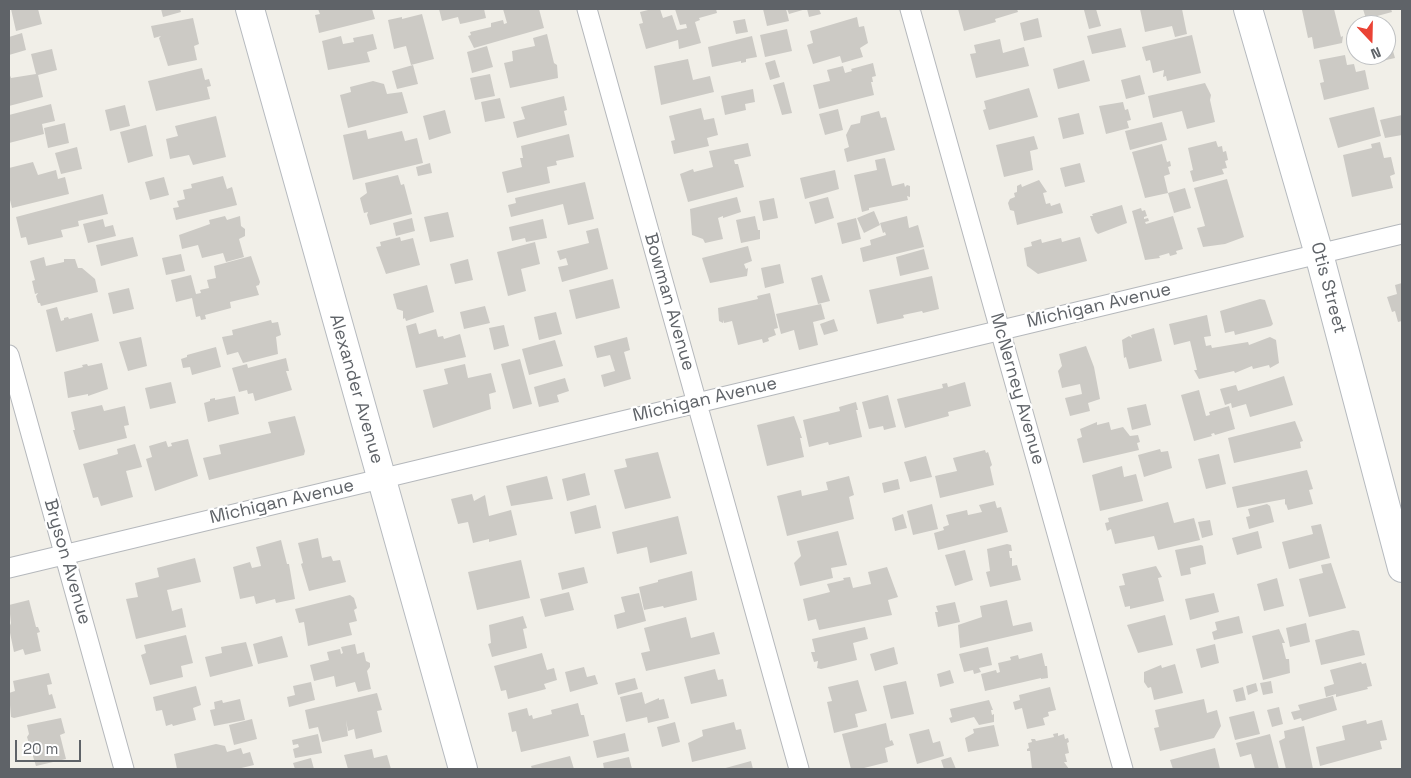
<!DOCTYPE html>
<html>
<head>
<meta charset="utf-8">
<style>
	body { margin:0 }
	#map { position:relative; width:1411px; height:778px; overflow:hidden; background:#f1efe8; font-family:"Space Grotesk",sans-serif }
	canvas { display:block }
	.frame { position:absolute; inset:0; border:10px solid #5f6368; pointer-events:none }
	.north { position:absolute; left:1346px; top:15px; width:50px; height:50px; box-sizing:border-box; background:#fff; border:1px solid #bfc1c3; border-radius:50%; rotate:159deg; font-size:14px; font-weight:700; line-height:20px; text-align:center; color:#5f6368 }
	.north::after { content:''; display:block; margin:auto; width:18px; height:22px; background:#ea4335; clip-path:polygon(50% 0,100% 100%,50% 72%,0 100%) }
	.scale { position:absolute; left:15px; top:740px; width:66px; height:22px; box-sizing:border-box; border:2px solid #5f6368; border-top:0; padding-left:6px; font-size:15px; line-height:18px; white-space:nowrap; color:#5f6368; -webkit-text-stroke:4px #fff; paint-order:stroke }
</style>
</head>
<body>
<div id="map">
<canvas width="1411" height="778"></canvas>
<div class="frame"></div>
<div class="north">N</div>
<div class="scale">20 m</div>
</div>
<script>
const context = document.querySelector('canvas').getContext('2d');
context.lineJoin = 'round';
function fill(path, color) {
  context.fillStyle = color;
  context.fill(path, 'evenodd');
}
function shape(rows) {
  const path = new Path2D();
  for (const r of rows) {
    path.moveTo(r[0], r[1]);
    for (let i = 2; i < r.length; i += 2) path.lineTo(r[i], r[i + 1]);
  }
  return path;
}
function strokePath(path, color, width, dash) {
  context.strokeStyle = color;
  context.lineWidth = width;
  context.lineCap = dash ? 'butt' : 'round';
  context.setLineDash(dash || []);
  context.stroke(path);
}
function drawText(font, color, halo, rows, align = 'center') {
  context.font = font + ' "Space Grotesk",sans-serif';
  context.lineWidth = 4.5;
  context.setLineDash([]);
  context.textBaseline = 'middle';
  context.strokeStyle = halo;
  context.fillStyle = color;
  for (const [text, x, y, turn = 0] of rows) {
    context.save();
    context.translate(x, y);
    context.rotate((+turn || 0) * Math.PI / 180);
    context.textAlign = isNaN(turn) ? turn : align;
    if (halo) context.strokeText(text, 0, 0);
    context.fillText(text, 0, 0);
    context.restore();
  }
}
fill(shape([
	[11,9,38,9,42,24,16,31],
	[161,9,180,9,181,12,163,17],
	[318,9,372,9,375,19,319,33,315,15,320,14],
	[439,9,484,9,486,18,465,23,460,24,458,17,442,21],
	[503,9,539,9,544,28,474,48,468,36,471,35,470,32,491,27,491,23,503,20,504,24,507,23],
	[652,9,660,9,663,18,672,15,677,30,687,28,686,24,680,25,675,9,716,9,717,13,699,18,700,20,695,22,701,43,679,49,678,40,646,49,639,24,643,23,640,12],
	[763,9,786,9,789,21,767,26],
	[787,9,806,9,789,14],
	[807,9,819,9,821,14,809,17],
	[958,9,1017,9,1018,12,995,19,996,22,964,31],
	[1096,9,1101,26,1089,29,1084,10],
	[1140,9,1182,9,1187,34,1175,37,1172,26,1145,32],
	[1308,9,1334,9,1341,37,1343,36,1342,43,1314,49,1312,37,1308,38,1302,10],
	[1363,9,1391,9,1392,12,1366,19],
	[422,14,434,59,411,65,406,46,394,49,388,20,402,17,402,19],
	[857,17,859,27,864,26,868,43,860,48,863,57,842,63,840,56,813,64,807,45,813,43,810,31],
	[193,18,199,44,194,46,197,60,168,66,159,38,161,36,154,38,151,26],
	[1038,18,1042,37,1024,41,1020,23],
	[745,19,748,32,736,34,733,21],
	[1121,28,1126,47,1092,54,1087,36],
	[787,29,792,51,765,57,760,35],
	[22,33,26,50,9,55,9,37],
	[373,34,377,49,367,52,370,62,328,70,322,41,341,36,343,44,354,42,353,38],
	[547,34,554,63,557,65,558,78,510,88,504,63,513,61,512,51,535,46,533,38],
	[1192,35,1201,73,1167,81,1166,76,1163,77,1164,70,1153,73,1150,60,1146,61,1142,47],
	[752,36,757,57,746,59,746,62,741,63,741,61,712,67,708,47],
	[1389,37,1395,58,1373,63,1371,55,1386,55,1386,38],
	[1000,39,1003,53,1024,47,1029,66,976,78,970,54,976,53,974,45],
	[487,46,493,67,472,73,467,52],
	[52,49,57,70,38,75,43,97,9,106,9,73,11,78,36,74,31,54],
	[1345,55,1347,65,1354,64,1356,72,1365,70,1369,89,1324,100,1320,83,1324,82,1319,60],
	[688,59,693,80,710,76,714,92,661,105,654,66],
	[775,60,780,77,770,80,765,63],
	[1084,60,1090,81,1058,89,1053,69],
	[873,63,876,76,872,77,873,82,871,82,874,95,819,109,813,85,830,81,827,70,843,66,845,73,852,71,851,69],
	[413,65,418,84,397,89,392,71],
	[202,68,205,80,209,79,211,86,207,87,210,99,156,111,148,81],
	[490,74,495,96,475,100,470,78],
	[1140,75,1145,94,1126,99,1121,80],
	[373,81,384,84,387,94,402,92,408,113,348,128,340,95,351,92,350,87],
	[784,82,792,113,782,115,773,85],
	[1205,83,1211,95,1210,100,1215,122,1187,129,1182,111,1153,118,1148,96],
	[1029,88,1038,117,989,130,983,110,986,109,984,101],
	[753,89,755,102,745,104,746,110,725,115,721,96],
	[564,96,567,110,564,111,567,125,517,138,513,122,525,119,521,107],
	[500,98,505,118,485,122,481,102],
	[1123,102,1125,110,1128,109,1131,120,1127,121,1129,128,1106,134,1099,106],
	[51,104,55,121,42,124,44,134,9,143,9,115],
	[125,105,130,126,110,131,105,110],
	[1374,107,1381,136,1338,148,1329,118],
	[701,108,704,120,714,118,718,135,707,138,709,146,674,154,671,141,675,140,669,116],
	[838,109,843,130,825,135,819,114],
	[445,110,451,133,429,140,423,116],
	[879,111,881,118,886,117,895,150,847,162,844,149,849,147,846,135,851,125,860,123,861,116],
	[1079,113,1084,134,1063,139,1058,118],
	[1402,115,1402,135,1385,138,1380,120],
	[216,116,226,157,193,165,189,155,170,159,166,139,178,136,175,126],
	[1162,122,1167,140,1130,150,1125,131],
	[65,123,69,143,48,148,44,128],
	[146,125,153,156,128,163,120,132],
	[366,130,368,139,402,131,405,141,417,138,423,163,353,180,343,135],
	[569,134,574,157,556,161,557,165,547,167,550,183,507,193,502,172,522,167,520,158,523,158,521,146],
	[1034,136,1038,149,1030,151,1033,170,1004,177,996,145],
	[1216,141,1218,147,1222,146,1223,152,1226,151,1228,160,1225,161,1227,168,1222,169,1224,174,1193,182,1190,171,1193,170,1188,148],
	[1380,142,1384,158,1391,157,1395,174,1390,176,1393,188,1352,197,1343,155,1372,148,1371,144],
	[748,143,751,156,734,160,735,164,738,164,744,187,688,202,680,174,693,169,694,172,713,167,709,151],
	[1162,144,1167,162,1170,161,1171,166,1168,167,1170,174,1164,176,1168,193,1145,198,1132,152],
	[77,147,82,169,61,174,55,153],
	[885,158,892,186,904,183,905,187,907,185,910,186,910,197,907,196,908,200,869,208,869,210,862,212,854,175,877,170,875,160],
	[33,162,38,175,56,170,58,179,65,177,69,194,12,208,9,196,9,168],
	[430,163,432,173,418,176,416,167],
	[1080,163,1085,182,1065,187,1060,168],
	[835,170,839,189,805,199,800,178],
	[398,175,401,185,404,184,412,214,370,225,367,215,368,212,364,213,360,198,367,193,365,183],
	[223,176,227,189,232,187,237,205,176,220,173,208,179,207,177,201,185,199,183,190,192,188,191,184],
	[164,177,169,195,150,200,145,182],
	[1227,179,1244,237,1225,244,1203,247,1197,228,1205,226,1194,188],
	[1039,180,1047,192,1043,193,1046,204,1050,203,1051,206,1060,203,1063,213,1017,225,1014,211,1010,210,1008,203,1010,199,1015,197,1014,193,1017,192,1017,186,1021,184,1022,187],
	[585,182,594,219,568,225,563,204,511,217,508,205,516,203,515,198],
	[1185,188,1191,208,1174,213,1168,193],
	[103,194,108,214,78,221,79,226,61,230,63,237,28,245,26,237,21,238,16,217],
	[737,197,741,212,723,218,723,216,718,218,723,239,705,243,703,239,692,235,690,209],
	[828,197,834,218,815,224,809,202],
	[774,198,778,218,763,221,759,201],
	[1122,205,1127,223,1098,234,1095,231,1090,216,1093,216,1092,214],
	[1141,208,1142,211,1145,210,1147,216,1144,217,1144,219,1148,218,1149,221,1145,222,1146,224,1173,216,1183,249,1176,251,1177,254,1170,256,1169,253,1159,256,1160,258,1145,260,1132,211],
	[874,211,880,225,864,233,857,218],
	[448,212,454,237,430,242,424,217],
	[225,216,227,220,240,216,241,226,245,229,245,236,239,239,244,257,226,262,223,253,202,258,198,245,182,249,179,235,210,224,209,220],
	[755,216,758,230,760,230,760,239,741,243,736,220],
	[907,216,909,228,918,225,924,247,863,262,860,248,871,245,870,240,886,235,885,232,883,233,880,223],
	[412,218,415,231,396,236,393,223],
	[856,218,861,239,842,244,837,223],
	[103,219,105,227,113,225,116,236,88,243,83,224],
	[543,219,547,238,526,242,525,238,512,241,509,227],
	[598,228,608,269,562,282,558,267,568,265,566,258,560,260,557,251,589,243,586,231],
	[133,237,138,256,101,266,96,245],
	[400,237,401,241,413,238,420,265,386,274,376,247,381,246,380,242],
	[1080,237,1087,261,1038,274,1027,266,1024,248,1032,246,1031,242,1041,239,1042,243,1061,238,1062,242],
	[535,242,540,264,521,269,526,291,508,296,497,252],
	[748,246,752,261,744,264,746,269,748,268,747,276,710,283,702,258],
	[924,249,929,269,900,276,896,257],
	[181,254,185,271,166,275,162,258],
	[251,256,260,282,259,285,256,286,259,295,230,302,231,308,205,315,206,319,201,320,200,316,196,317,192,298,176,302,171,280,191,275,196,294,201,293,200,290,209,288,207,280,216,278,214,266],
	[44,257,46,266,64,262,64,259,75,259,78,268,82,268,95,279,98,292,41,306,40,303,38,303,36,296,38,293,35,294,32,281,35,280,30,261],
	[468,259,473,280,455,284,450,264],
	[780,264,784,283,765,288,761,268],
	[822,275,830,301,818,304,811,278],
	[932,276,939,309,923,313,922,311,903,315,904,318,877,324,869,290],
	[613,279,620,308,576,319,569,290],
	[1402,283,1402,321,1398,322,1395,311,1392,312,1387,297,1397,294,1395,285],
	[427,285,434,312,406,321,405,318,403,319,403,311,397,309,393,294],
	[129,288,134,309,113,314,108,293],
	[770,293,778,328,774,329,776,335,768,338,769,341,763,343,762,339,738,345,732,321,724,323,724,320,723,323,719,321,718,308,758,299,757,296],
	[1260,299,1265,300,1273,324,1271,326,1235,335,1234,331,1225,333,1220,311],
	[821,304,825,319,813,322,818,345,799,350,794,330,781,334,776,314],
	[485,306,490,323,464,329,460,312],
	[57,307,61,321,64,320,64,318,68,317,69,319,92,313,99,341,56,352,46,310],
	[556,312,562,334,539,340,534,317],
	[1207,315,1211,336,1204,337,1206,346,1211,345,1212,348,1248,342,1249,345,1270,337,1276,340,1279,363,1270,368,1269,365,1253,369,1252,366,1235,373,1234,371,1199,379,1194,370,1197,370,1190,341,1174,345,1169,324],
	[834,319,838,331,824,335,820,324],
	[271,320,272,323,278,322,281,335,276,337,278,354,243,363,238,352,227,355,222,337,233,335,232,330],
	[416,323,419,334,436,329,438,337,443,336,444,339,460,334,466,357,416,368,406,326],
	[504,325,509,346,494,350,489,328],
	[1154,328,1162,361,1129,369,1126,357,1124,358,1122,340,1129,336,1132,338,1131,335],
	[141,337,147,366,128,371,119,342],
	[627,337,630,350,624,352,631,379,604,387,601,375,615,371,610,355,597,358,594,346],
	[555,340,563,366,529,375,522,349],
	[1086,346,1094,367,1100,399,1088,403,1090,411,1070,416,1065,398,1082,394,1080,384,1062,388,1058,371,1062,366,1059,354],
	[216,347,221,367,192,375,190,367,183,368,181,359,187,357,187,355],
	[286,358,289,371,286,371,292,390,255,401,253,393,248,394,247,390,239,392,232,368,247,364,248,368],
	[520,359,532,404,513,409,501,364],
	[102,363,108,389,88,396,88,394,68,398,64,372,83,367,82,365,87,364,88,366],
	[465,364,468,378,491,373,496,392,489,394,491,409,433,428,423,390,448,384,444,369],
	[1284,376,1293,405,1250,417,1246,404,1232,408,1231,403,1225,405,1220,389,1236,385,1238,391],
	[565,378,569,391,557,395,559,402,539,407,534,387],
	[171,382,176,403,150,409,145,388],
	[965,382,971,406,948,412,949,416,905,428,897,399,943,388,942,384,947,383,948,387],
	[1199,390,1206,416,1210,415,1209,412,1229,406,1235,429,1215,435,1214,433,1211,434,1212,436,1194,441,1181,395],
	[888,395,896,427,884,430,883,426,869,429,862,402],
	[235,396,239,414,208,422,204,403,210,401,210,399,215,398,215,400],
	[856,402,858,410,856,410,862,437,829,445,828,442,809,447,803,420,840,411,839,407],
	[1146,404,1151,425,1132,430,1127,408],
	[102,405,104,411,125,406,129,425,124,426,127,438,79,450,73,430,75,430,71,412],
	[295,416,305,451,304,455,209,480,203,458,221,454,219,445,271,433,268,422],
	[794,416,802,438,800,438,804,457,767,466,757,425],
	[1295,421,1303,441,1300,442,1301,448,1234,463,1228,438],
	[1097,422,1097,425,1109,422,1111,430,1123,427,1130,436,1138,435,1140,442,1137,443,1139,450,1083,463,1077,439,1082,437,1080,429],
	[188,439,198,476,155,491,146,459,152,457,149,446,166,441,168,447,172,446,171,443],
	[135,444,142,467,126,471,133,497,101,506,98,497,93,498,83,464,118,454,117,449],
	[1160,449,1161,452,1168,451,1172,468,1144,477,1138,455],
	[985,450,986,453,988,452,992,465,990,467,994,485,940,498,935,476,957,471,953,458],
	[658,452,671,498,625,509,614,470,627,467,625,459],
	[1219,454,1226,484,1206,489,1198,459],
	[926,456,932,477,910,482,904,462],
	[1122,466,1124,477,1136,474,1143,501,1100,511,1092,475],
	[1307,470,1313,489,1309,490,1313,504,1288,510,1286,504,1285,505,1285,499,1237,508,1232,487],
	[585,473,590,495,567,501,562,479],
	[547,476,553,499,511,506,506,486],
	[849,476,854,495,849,497,854,519,787,536,777,496,801,490,802,496,828,490,826,482],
	[898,479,900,489,884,493,882,483],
	[472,494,474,501,485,495,489,516,511,510,517,535,489,542,489,539,473,543,468,522,458,524,451,499],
	[995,501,997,508,1001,507,1008,532,938,550,934,533,944,530,943,527,949,525,946,515,967,510,968,515,982,512,979,505],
	[1168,502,1174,523,1194,518,1200,540,1158,550,1154,536,1115,544,1111,529,1107,531,1105,523,1109,522,1108,518],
	[932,504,938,529,913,535,907,511],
	[1267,504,1270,506,1274,522,1249,529,1246,517,1250,516,1248,509],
	[596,505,601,528,575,534,570,512],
	[903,514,907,528,895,531,892,518],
	[678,516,687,554,650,563,647,547,617,554,612,532],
	[1210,520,1213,535,1202,538,1198,522],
	[1321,524,1330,558,1289,569,1282,542,1313,534,1311,526],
	[838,531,847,565,831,568,833,578,800,586,794,563,801,556,797,541],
	[1258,531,1262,548,1237,555,1232,538],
	[318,538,322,558,331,556,333,561,340,560,346,582,309,591,301,564,303,563,298,543],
	[281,540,287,564,289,564,295,599,276,603,275,599,256,604,254,596,240,599,233,567,250,562,252,568,261,566,256,547],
	[1007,544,1011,545,1012,551,1009,551,1010,558,1012,558,1012,566,1017,565,1021,580,990,587,986,572,990,571,987,549],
	[1201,545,1203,546,1206,564,1190,568,1191,574,1181,576,1175,550],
	[965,550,973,580,955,586,945,555],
	[195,558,201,582,167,590,172,611,182,608,186,627,136,639,126,599,138,597,135,583,159,577,157,568],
	[521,560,530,598,477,610,468,572],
	[1331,563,1346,608,1309,617,1299,579,1323,573,1321,565],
	[1156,566,1162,577,1158,578,1164,601,1130,609,1130,606,1125,607,1119,586,1125,585,1122,574],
	[584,567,588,583,562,590,558,573],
	[887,567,898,597,888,600,892,615,819,630,816,619,808,621,803,599,830,592,827,584,844,580,843,578,850,577,853,588,871,584,868,572],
	[692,571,697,600,664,608,663,606,644,610,639,587,658,582,658,580],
	[1277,578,1284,606,1264,611,1257,584],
	[569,592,574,610,545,617,540,599],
	[639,593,646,621,617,629,614,615,625,612,621,597],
	[1214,593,1219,612,1190,620,1185,599],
	[350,595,354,598,357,608,354,610,357,621,349,623,352,635,308,646,304,622,299,623,295,609],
	[29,600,36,627,38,627,40,632,37,633,41,651,25,655,23,649,14,652,9,628,11,623,9,605],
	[1007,600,1013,626,1031,622,1033,631,960,648,958,625,982,617,980,606],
	[955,602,960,622,938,627,935,612,938,612,936,606],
	[1165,615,1173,645,1138,653,1127,625],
	[523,616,527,628,523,629,527,648,492,657,488,644,491,643,489,625],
	[1239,616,1243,633,1214,640,1212,632,1217,630,1215,622],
	[686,617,691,638,714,632,720,654,646,671,641,653,650,651,644,628],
	[1306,623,1310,642,1290,647,1286,628],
	[865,627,868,639,853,643,857,660,821,669,817,668,818,661,814,662,811,652,815,652,812,639],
	[1279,629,1285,643,1282,643,1286,659,1289,659,1290,673,1263,680,1252,636],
	[1353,630,1359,631,1365,655,1321,665,1315,640],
	[186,635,193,663,181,666,183,677,150,685,141,655,146,653,144,645],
	[282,636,288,657,258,664,253,644],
	[246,642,253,666,210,677,205,657,222,653,221,647],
	[355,644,357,654,364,652,366,661,370,663,370,667,367,671,371,689,358,692,355,682,336,687,334,676,314,681,310,665,329,660,327,652,340,649,341,654,343,653,341,647],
	[1215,644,1219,663,1201,668,1196,649],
	[894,647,898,664,875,671,870,654],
	[988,647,992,665,979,668,981,672,974,674,973,670,964,672,959,654],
	[542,653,547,670,554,668,557,680,544,684,546,689,508,699,506,690,501,691,494,666],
	[1042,653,1045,666,1047,666,1048,678,1041,679,1041,678,985,691,981,674,996,670,997,673,1000,672,998,663,1011,660,1010,657,1018,655,1019,659],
	[1361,662,1362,664,1366,663,1372,686,1367,687,1368,689,1336,697,1336,694,1326,697,1324,687,1334,684,1330,670],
	[1175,664,1183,693,1154,700,1151,687,1148,688,1144,682,1144,672,1161,665,1162,668],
	[584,667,587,677,595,675,598,684,570,692,565,672],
	[715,669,718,680,723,679,727,696,691,704,684,677],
	[950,670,954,683,940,687,937,674],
	[49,673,52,684,47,685,49,695,52,694,56,708,14,718,11,717,9,693,15,691,13,681],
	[635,678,638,689,618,695,615,683],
	[858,680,867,711,855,714,858,727,834,733,827,702,832,701,828,687],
	[906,681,914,714,891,719,883,686],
	[1271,681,1273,693,1263,695,1260,683],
	[311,682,315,700,289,707,287,697,295,695,293,686],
	[1256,683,1258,691,1248,695,1246,686],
	[196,686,201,705,193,708,196,720,173,726,172,724,166,726,162,710,156,711,153,697],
	[1050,687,1056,710,1048,712,1049,716,1043,718,1045,725,1027,729,1022,708,1015,710,1013,702,1020,700,1019,695],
	[1243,687,1246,700,1236,702,1233,690],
	[642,692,645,704,659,698,659,700,664,699,669,718,648,723,647,717,626,722,620,697],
	[377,693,382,710,377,711,382,732,356,739,354,729,348,731,346,720,348,736,322,742,318,727,309,729,305,710],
	[1333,696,1337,710,1302,721,1301,718,1294,720,1291,712,1300,710,1298,705],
	[240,699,245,720,214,726,210,710,215,709,214,702,222,700,223,703],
	[1204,699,1207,713,1217,710,1221,726,1214,738,1160,751,1154,728,1159,727,1155,710],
	[989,700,993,710,991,710,992,715,994,714,994,722,979,725,974,717,951,723,949,718,952,717,950,709],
	[578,703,581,715,584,715,589,736,521,752,516,731,512,732,508,713,527,708,529,716,532,715,533,719,552,714,551,710],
	[1279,707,1283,724,1272,727,1267,710],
	[1254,711,1260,734,1235,740,1229,717],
	[61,718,65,733,60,735,66,759,36,766,27,737,29,734,27,725],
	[252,719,257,739,234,745,229,725],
	[1366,720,1367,724,1382,720,1387,740,1380,741,1382,749,1320,766,1316,747,1345,740,1342,726],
	[675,722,680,742,662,747,657,727],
	[734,722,736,730,741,729,746,749,692,762,688,743,703,736,702,730],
	[886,723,890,741,892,740,894,745,885,748,888,762,860,769,851,769,842,734],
	[994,725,999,746,968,752,965,738,974,733,973,729],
	[1304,726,1313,769,1286,769,1279,741,1285,738,1284,731],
	[929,729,933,743,940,741,944,756,917,764,909,734],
	[625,733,629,751,597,758,593,741],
	[1058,733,1058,736,1064,734,1065,739,1068,738,1069,742,1067,743,1069,753,1065,754,1067,762,1064,762,1069,769,1032,769,1030,751,1027,751,1027,749,1029,748,1028,743,1032,742,1031,739,1035,739,1036,741,1054,737,1053,734],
	[318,734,322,753,295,758,293,749,299,747,298,744,293,745,292,740],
	[1270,734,1279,769,1255,769,1251,754,1240,757,1236,743],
	[216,744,225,746,227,752,241,748,243,754,250,752,254,765,237,769,177,769,174,754],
	[1215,748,1220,769,1173,769,1170,760],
	[372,749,374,758,387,755,391,769,348,769,344,755],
	[570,756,574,769,532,769,531,766],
	[629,757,632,769,604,769,603,763],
	[951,757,956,769,944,769,941,760],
	[311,758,314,769,295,769,293,763],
	[751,761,753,769,722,769]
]), '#cccac5');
const street = shape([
	[587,9,799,769],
	[910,9,1123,769],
	[9,355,124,769],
	[9,568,1402,234]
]);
const secondary = shape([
	[250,9,463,769],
	[1248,9,1319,254,1402,568]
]);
strokePath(street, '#b5b8bc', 21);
strokePath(secondary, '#b6babf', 30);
strokePath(street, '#fff', 19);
strokePath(secondary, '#fff', 28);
drawText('18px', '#5f6368', '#fff', [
	["Otis Street",1328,288,75],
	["Bowman Avenue",669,302,74],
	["Michigan Avenue",1099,306,-13],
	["Alexander Avenue",356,389,74],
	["McNerney Avenue",1017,389,74],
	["Michigan Avenue",705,400,-13],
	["Michigan Avenue",282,502,-13],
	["Bryson Avenue",67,562,74]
]);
</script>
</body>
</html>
